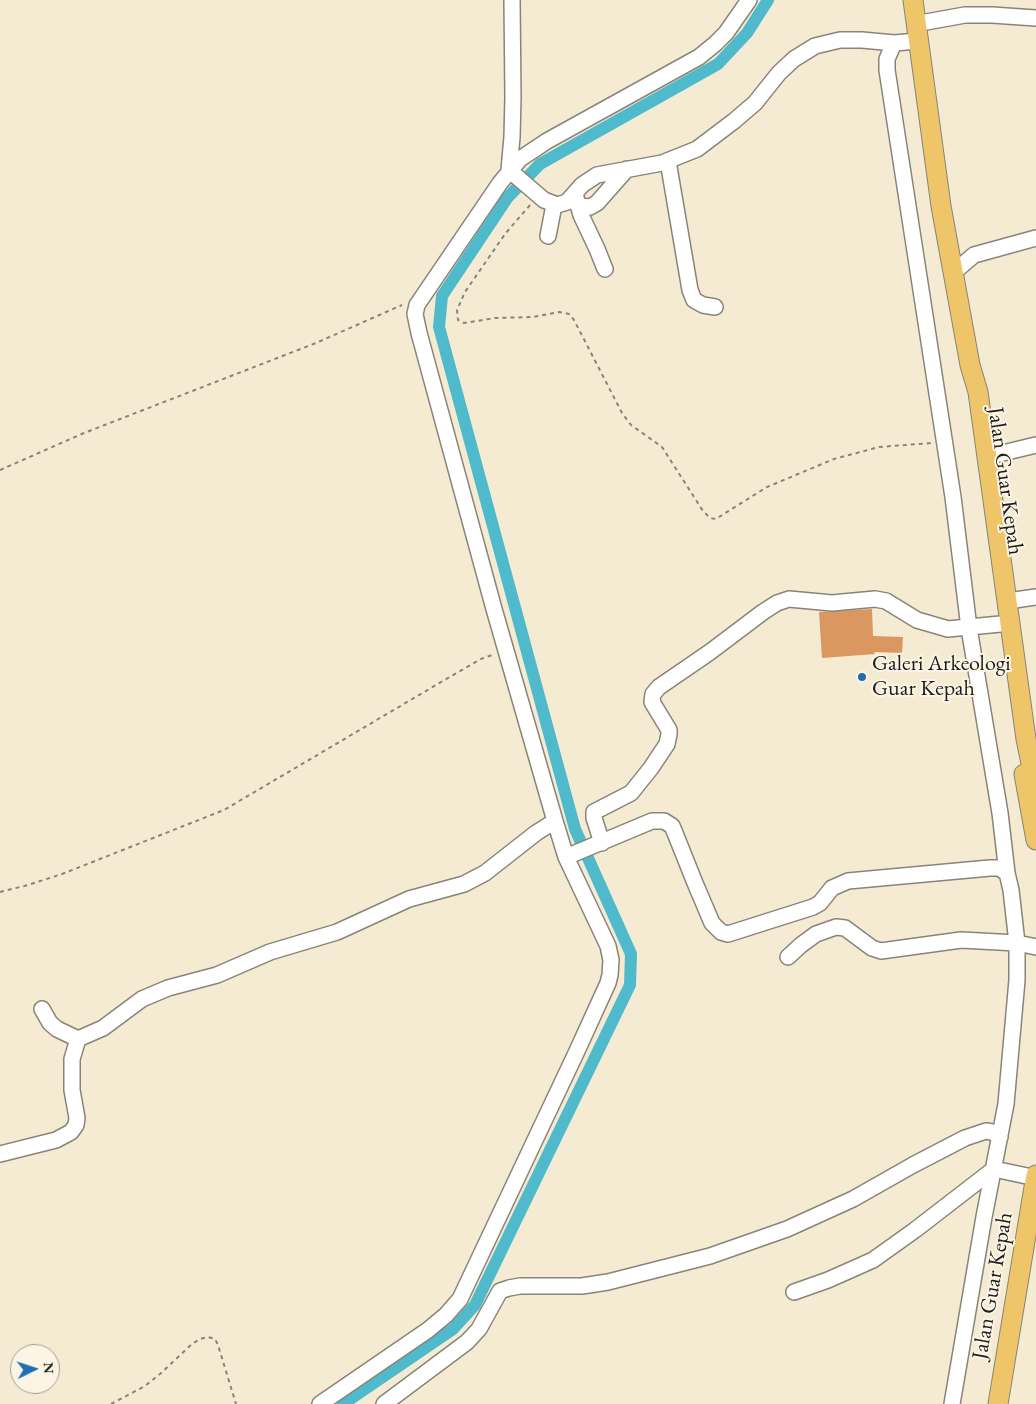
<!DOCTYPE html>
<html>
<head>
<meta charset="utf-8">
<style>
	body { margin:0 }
	#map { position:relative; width:1036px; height:1404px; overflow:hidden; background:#f5ebd3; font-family:"EB Garamond",serif }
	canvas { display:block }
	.north { position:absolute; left:10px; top:1344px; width:50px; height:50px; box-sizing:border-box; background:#fcf5e5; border:1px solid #a29e95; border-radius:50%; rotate:86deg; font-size:14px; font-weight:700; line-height:20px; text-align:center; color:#1c1c1c }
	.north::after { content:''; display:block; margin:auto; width:18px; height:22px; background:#1f6fb2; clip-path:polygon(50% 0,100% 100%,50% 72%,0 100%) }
</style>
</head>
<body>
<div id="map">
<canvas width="1036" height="1404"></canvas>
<div class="north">N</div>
</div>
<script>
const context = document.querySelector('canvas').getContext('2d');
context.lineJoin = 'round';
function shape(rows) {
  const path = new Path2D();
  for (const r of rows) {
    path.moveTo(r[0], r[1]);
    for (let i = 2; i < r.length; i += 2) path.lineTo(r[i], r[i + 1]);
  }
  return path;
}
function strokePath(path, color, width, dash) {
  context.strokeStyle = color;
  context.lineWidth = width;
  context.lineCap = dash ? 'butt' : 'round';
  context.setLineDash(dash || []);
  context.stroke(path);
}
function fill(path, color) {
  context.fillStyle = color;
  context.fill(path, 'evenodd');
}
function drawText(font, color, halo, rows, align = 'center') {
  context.font = font + ' "EB Garamond",serif';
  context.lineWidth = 4;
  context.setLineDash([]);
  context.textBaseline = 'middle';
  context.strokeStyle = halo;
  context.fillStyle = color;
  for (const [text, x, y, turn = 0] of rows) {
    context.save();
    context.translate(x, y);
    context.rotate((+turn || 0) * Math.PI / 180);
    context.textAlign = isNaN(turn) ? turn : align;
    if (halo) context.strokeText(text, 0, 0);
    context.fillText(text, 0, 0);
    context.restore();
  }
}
strokePath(shape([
	[343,1404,453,1329,475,1305,630,985,631,954,575,829,439,327,442,296,508,197,540,164,718,64,747,33,768,0]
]), '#4fbacb', 12);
fill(shape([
	[872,609,873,636,903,637,902,653,874,652,875,654,822,658,819,612]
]), '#db9760');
const minor = shape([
	[512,0,513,97,512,137,509,170,544,200,557,205,567,202,582,185,597,175,662,163,697,149,734,121,755,103,779,73,794,59,815,46,840,40,862,40,894,43,918,41],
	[915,24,965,15,992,15,1036,18],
	[894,43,887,59,887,70,953,497,969,628,1000,813,1007,873,1011,890,1017,943,1017,980,1006,1104,984,1217,952,1404],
	[668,161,690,290,694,300,703,305,715,307],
	[575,194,581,215,597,249,605,269],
	[578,206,590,207,597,203,627,169],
	[548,236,554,205],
	[953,273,974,255,1036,238],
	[986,457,1036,445],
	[1008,601,1036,597],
	[602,843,594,818,594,812,631,793,651,768,667,744,669,734,669,730,652,702,653,694,659,687,710,652,763,612,777,603,789,599,832,603,875,599,886,601,917,620,948,629,1011,623],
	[566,857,652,821,664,821,672,826,675,833,695,883,712,923,721,932,728,934,813,907,820,903,832,888,848,881,990,868,999,868,1007,873],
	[788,957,801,945,816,934,836,927,845,928,872,948,881,951,961,940,1017,943,1036,947],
	[42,1009,50,1023,57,1029,78,1039],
	[0,1154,56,1140,71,1132,76,1125,77,1118,72,1090,72,1059,78,1039,103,1028,142,999,168,988,217,975,270,952,337,932,409,899,464,884,485,873,536,833,555,821],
	[794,1292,828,1280,873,1260,915,1230,994,1169,1036,1178],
	[320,1404,428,1330,446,1315,460,1299,577,1051,608,983,610,975,611,960,608,946,566,857,555,821,494,609,419,333,415,314,417,305,500,183,520,159,547,141,699,57,715,44,726,33,749,0],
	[384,1404,467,1342,479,1329,500,1291,509,1288,520,1286,582,1286,608,1282,710,1256,787,1229,853,1199,913,1165,965,1138,986,1131,992,1132,1000,1137]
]);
const major = shape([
	[913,0,941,206,970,365,978,392,1026,739,1036,788],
	[1024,774,1036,840],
	[998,1404,1036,1175]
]);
strokePath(minor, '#888478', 18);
strokePath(major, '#888478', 21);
strokePath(shape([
	[530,205,505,234,465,292,457,310,458,320,464,323,495,318,533,317,559,312,569,314,574,320,622,413,631,425,662,447,703,511,710,518,716,519,719,517,767,487,834,459,879,447,932,443],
	[0,470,84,433,316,343,402,305],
	[0,892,28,885,62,874,224,810,436,685,481,659,492,655],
	[111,1404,145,1386,160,1374,192,1344,200,1339,208,1337,215,1339,218,1345,236,1404]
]), '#888478', 2, [4, 4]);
strokePath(minor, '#fff', 15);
strokePath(major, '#eec569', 19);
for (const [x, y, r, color] of [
	[862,677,5,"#1f6fb2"]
]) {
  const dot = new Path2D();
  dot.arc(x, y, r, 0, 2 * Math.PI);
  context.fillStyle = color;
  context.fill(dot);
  strokePath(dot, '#fcf5e5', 2);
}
drawText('22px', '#1c1c1c', '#fcf5e5', [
	["Jalan Guar Kepah",1005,481,82],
	["Jalan Guar Kepah",993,1286,-80]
]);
drawText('22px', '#1c1c1c', '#fcf5e5', [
	["Galeri Arkeologi",872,664],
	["Guar Kepah",872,689]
], 'left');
</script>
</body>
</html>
